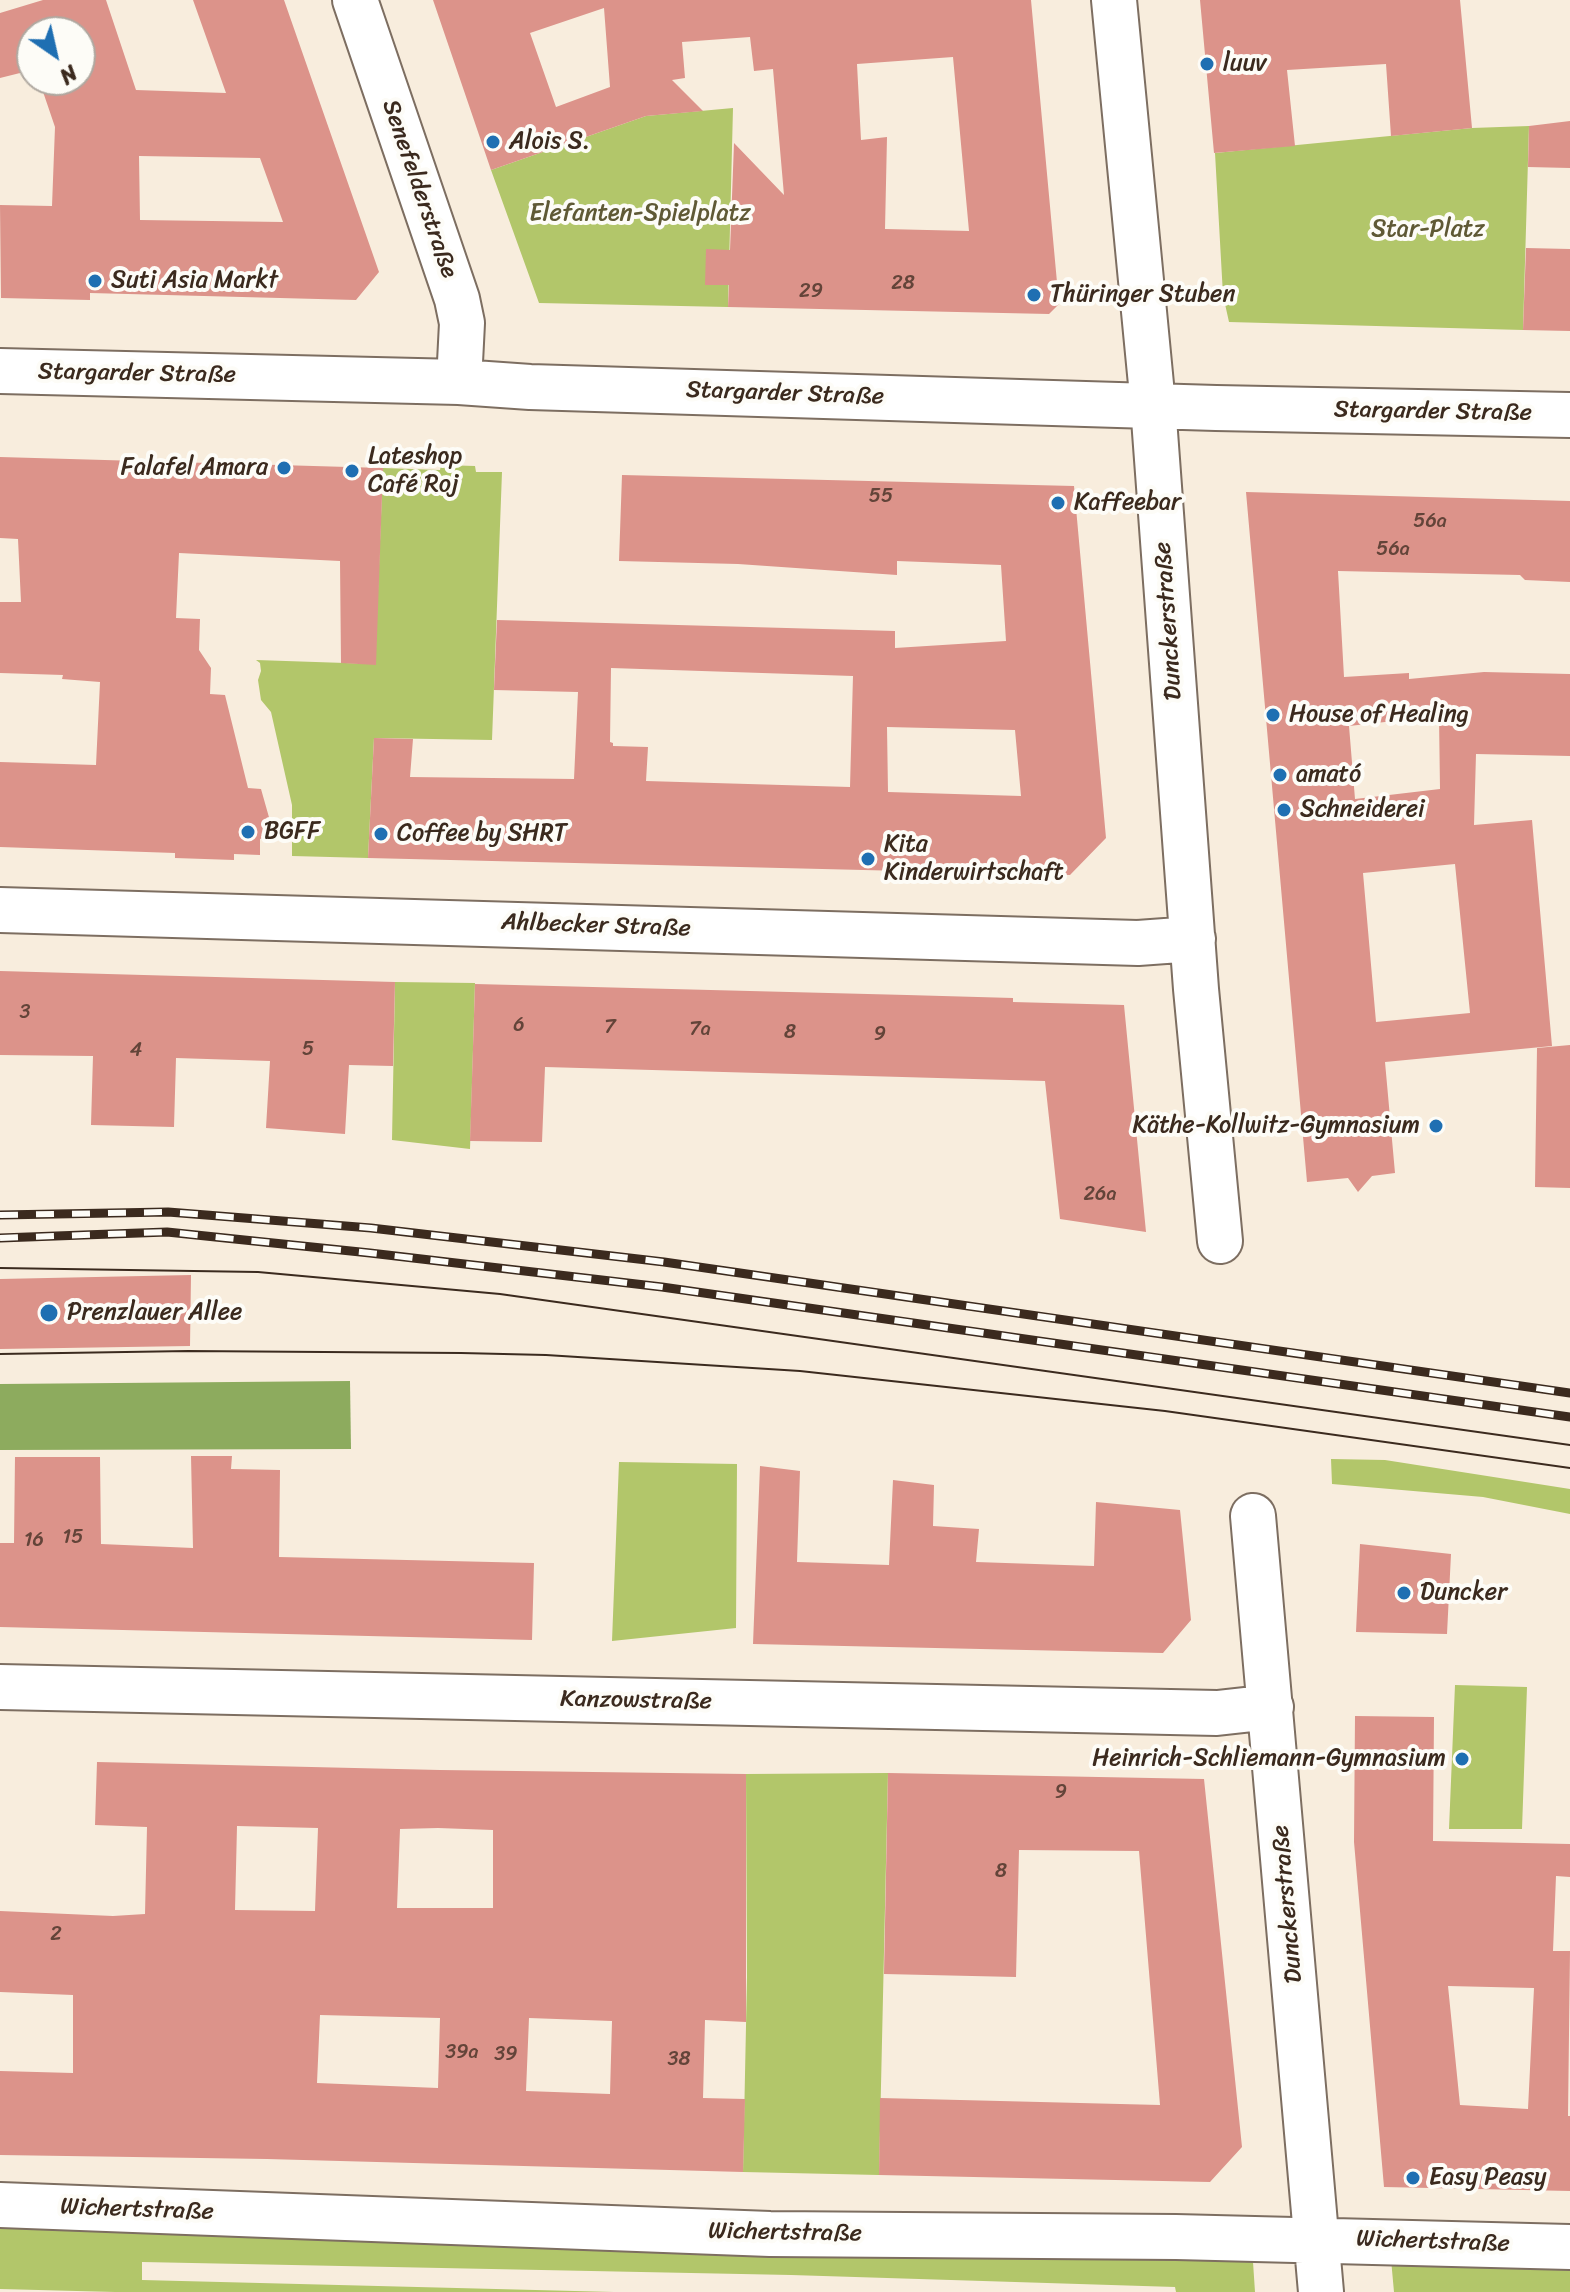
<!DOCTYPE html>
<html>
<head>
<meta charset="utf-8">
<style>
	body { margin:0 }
	#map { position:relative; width:1570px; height:2292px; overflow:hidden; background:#f8eddd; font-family:Sriracha,sans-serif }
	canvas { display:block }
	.north { position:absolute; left:16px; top:16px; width:80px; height:80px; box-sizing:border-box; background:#fdfcf7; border:2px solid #afa8a0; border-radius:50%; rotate:146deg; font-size:22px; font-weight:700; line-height:32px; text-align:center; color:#3b2a1e }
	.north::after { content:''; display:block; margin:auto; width:28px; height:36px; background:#1f6fb2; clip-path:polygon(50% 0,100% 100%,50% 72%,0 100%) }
</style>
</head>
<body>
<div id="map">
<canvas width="1570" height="2292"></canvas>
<div class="north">N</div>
</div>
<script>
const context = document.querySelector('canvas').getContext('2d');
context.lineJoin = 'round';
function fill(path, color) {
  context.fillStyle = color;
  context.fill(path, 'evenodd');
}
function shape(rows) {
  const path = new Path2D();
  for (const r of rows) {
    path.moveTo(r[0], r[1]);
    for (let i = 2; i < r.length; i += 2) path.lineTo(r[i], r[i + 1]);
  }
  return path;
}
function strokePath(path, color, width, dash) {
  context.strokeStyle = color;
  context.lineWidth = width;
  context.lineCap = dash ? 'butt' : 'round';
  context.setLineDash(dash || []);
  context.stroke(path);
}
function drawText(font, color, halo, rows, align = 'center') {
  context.font = font + ' Sriracha,sans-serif';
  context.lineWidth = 8;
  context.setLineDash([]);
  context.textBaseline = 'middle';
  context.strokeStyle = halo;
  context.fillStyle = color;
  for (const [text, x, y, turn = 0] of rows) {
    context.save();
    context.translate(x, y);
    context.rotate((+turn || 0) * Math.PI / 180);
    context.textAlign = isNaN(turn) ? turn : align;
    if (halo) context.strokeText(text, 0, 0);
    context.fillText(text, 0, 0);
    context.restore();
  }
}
fill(shape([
	[733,108,728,307,539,303,491,170,646,116],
	[1529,126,1523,330,1229,322,1223,295,1215,153,1472,128],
	[441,465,475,466,476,472,502,472,492,740,374,738,368,858,292,856,292,805,271,712,261,700,258,680,261,671,260,663,256,660,375,664,383,468,440,470],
	[395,982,475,983,470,1149,392,1140],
	[1331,1459,1385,1460,1570,1489,1570,1514,1483,1497,1332,1484],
	[619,1462,737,1464,736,1628,612,1641],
	[1455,1685,1527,1687,1522,1829,1449,1829],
	[888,1773,879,2175,743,2172,747,1977,746,1774],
	[0,2228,485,2238,1253,2262,1255,2292,1176,2292,1175,2287,791,2275,142,2262,142,2280,614,2292,115,2292,0,2289],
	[1391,2259,1570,2264,1570,2292,1394,2292]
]), '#b2c66a');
fill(shape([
	[350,1381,351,1449,0,1450,0,1384]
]), '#8dab5e');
fill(shape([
	[43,0,106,0,136,90,226,93,193,0,284,0,379,272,356,300,90,293,90,300,1,298,0,205,52,206,55,127,39,80,80,80,80,32,32,32,32,70,0,78,0,13],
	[139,156,260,158,283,222,140,220],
	[433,0,1031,0,1059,304,1049,314,728,307,729,285,705,285,706,249,730,250,734,143,784,195,773,69,754,71,750,37,682,42,685,78,672,80,703,111,646,116,491,170],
	[604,8,610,87,556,107,530,33],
	[953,57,969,231,885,229,887,137,861,140,857,64],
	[1200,0,1460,0,1472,128,1391,136,1386,64,1287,70,1295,146,1214,153],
	[1570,121,1570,168,1528,167,1529,126],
	[1526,248,1570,249,1570,331,1523,330],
	[0,457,383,468,376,665,341,663,340,561,179,553,176,618,200,619,199,650,211,668,210,694,225,695,248,788,261,789,274,835,260,839,260,855,234,854,234,860,175,858,175,853,0,847,0,762,96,765,100,682,62,679,63,675,0,673,0,602,21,602,18,539,0,538],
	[622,475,1074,486,1106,838,1070,875,368,858,374,738,413,739,410,777,574,779,578,692,494,690,497,620,895,631,895,648,1006,641,1001,565,897,561,897,575,738,564,619,561],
	[611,668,853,676,850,787,646,781,648,747,613,746,613,743,610,742],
	[887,727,1015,730,1021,796,888,792],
	[1246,492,1570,501,1570,582,1525,580,1520,575,1338,571,1344,677,1409,673,1409,679,1484,672,1570,674,1570,756,1476,754,1474,825,1532,820,1552,1046,1385,1062,1395,1173,1372,1176,1358,1192,1348,1178,1307,1182],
	[1439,716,1440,789,1355,799,1349,726],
	[1455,864,1470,1013,1376,1022,1363,873],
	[0,971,395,982,393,1066,349,1065,345,1134,266,1128,270,1061,176,1058,174,1127,91,1125,93,1056,0,1055],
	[475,984,907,995,1013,998,1013,1002,1124,1005,1146,1232,1060,1219,1045,1081,545,1067,542,1142,470,1141],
	[1570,1045,1570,1188,1535,1187,1537,1048],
	[191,1275,190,1346,0,1349,0,1279],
	[191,1456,232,1456,231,1469,280,1470,279,1557,534,1563,532,1640,0,1627,0,1543,14,1543,15,1457,100,1457,101,1544,193,1548],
	[760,1466,800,1471,797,1562,889,1565,893,1480,934,1485,933,1526,979,1529,976,1562,1094,1566,1096,1502,1180,1510,1191,1620,1163,1653,753,1644],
	[1360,1544,1451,1554,1447,1634,1356,1632],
	[1355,1716,1434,1717,1433,1841,1570,1844,1570,1877,1556,1876,1553,1951,1570,1951,1568,2116,1570,2116,1570,2191,1384,2187,1354,1842],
	[1448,1986,1534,1988,1528,2109,1460,2105],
	[97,1762,440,1770,746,1774,746,2022,705,2020,703,2098,745,2099,743,2172,267,2159,0,2155,0,2071,73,2073,73,1995,0,1992,0,1911,113,1916,145,1914,147,1827,95,1825],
	[237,1826,318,1828,315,1911,235,1910],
	[438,1828,493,1830,493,1908,397,1908,400,1829],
	[320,2015,440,2018,438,2088,317,2083],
	[529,2018,612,2021,610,2094,526,2091],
	[888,1773,1204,1779,1242,2147,1210,2182,879,2175,880,2098,1160,2105,1139,1851,1019,1850,1016,1977,884,1974]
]), '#dc938a');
const minor = shape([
	[355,0,457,299,462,323,459,382],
	[1114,0,1153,405,1196,989,1220,1241],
	[0,371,459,382,530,387,1216,408,1570,415],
	[0,910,1138,943,1193,939],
	[1253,1516,1321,2292],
	[0,1687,1217,1713,1271,1707],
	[0,2205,770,2234,1176,2237,1570,2247]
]);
strokePath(minor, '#7d6e61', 48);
strokePath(minor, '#fff', 44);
strokePath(shape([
	[0,1268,258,1272,500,1294,1570,1445],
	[0,1354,188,1351,461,1353,546,1355,800,1371,1165,1411,1570,1468]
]), '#3b2a1e', 2);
const rail = shape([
	[0,1215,168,1212,371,1228,664,1262,1570,1393],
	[0,1238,167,1232,370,1253,662,1287,1570,1417]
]);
strokePath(rail, '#3b2a1e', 9);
strokePath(rail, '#fdfcf7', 6, [18]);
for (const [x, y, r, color] of [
	[1207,64,8,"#1f6fb2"],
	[493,142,8,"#1f6fb2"],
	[95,281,8,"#1f6fb2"],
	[1034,295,8,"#1f6fb2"],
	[284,468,8,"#1f6fb2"],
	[352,471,8,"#1f6fb2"],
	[1058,503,8,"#1f6fb2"],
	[1273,715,8,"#1f6fb2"],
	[1280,775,8,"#1f6fb2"],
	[1284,810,8,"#1f6fb2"],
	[248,832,8,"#1f6fb2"],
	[381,834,8,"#1f6fb2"],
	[868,859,8,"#1f6fb2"],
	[1436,1126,8,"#1f6fb2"],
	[49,1313,10,"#1f6fb2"],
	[1404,1593,8,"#1f6fb2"],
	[1462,1759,8,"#1f6fb2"],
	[1413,2178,8,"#1f6fb2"]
]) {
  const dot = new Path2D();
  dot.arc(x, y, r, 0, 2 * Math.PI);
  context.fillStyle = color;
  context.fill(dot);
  strokePath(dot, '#fdfcf7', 3);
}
drawText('20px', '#634439', null, [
	["28",903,284],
	["29",811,292],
	["55",881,497],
	["56a",1430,522],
	["56a",1393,550],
	["3",25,1013],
	["6",519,1026],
	["7",610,1028],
	["7a",700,1030],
	["8",790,1033],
	["9",880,1035],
	["5",308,1050],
	["4",136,1051],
	["26a",1100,1195],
	["15",73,1538],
	["16",34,1541],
	["9",1061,1793],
	["8",1001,1872],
	["2",56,1935],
	["39a",462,2053],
	["39",506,2055],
	["38",679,2060]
]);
drawText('24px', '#3b2a1e', '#fdfcf7', [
	["luuv",1223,64],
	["Alois S.",509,142],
	["Suti Asia Markt",111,281],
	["Thüringer Stuben",1050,295],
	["Lateshop",368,457],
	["Café Roj",368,485],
	["Falafel Amara",268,468,"right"],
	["Kaffeebar",1074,503],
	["House of Healing",1289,715],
	["amató",1296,775],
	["Schneiderei",1300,810],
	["BGFF",264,832],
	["Coffee by SHRT",397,834],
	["Kita",884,845],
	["Kinderwirtschaft",884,873],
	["Käthe-Kollwitz-Gymnasium",1420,1126,"right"],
	["Prenzlauer Allee",67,1313],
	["Duncker",1420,1593],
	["Heinrich-Schliemann-Gymnasium",1446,1759,"right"],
	["Easy Peasy",1429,2178]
], 'left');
drawText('24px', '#3b2a1e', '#fdfcf7', [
	["Senefelderstraße",419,189,71],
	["Stargarder Straße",137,374,1],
	["Stargarder Straße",785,394,2],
	["Stargarder Straße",1433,412,1],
	["Dunckerstraße",1169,621,-94],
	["Ahlbecker Straße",596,926,2],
	["Kanzowstraße",636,1701,1],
	["Dunckerstraße",1288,1904,-95],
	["Wichertstraße",137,2210,2],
	["Wichertstraße",785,2233,1],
	["Wichertstraße",1433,2242,2]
]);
drawText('24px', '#5f5935', '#fdfcf7', [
	["Elefanten-Spielplatz",640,214],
	["Star-Platz",1428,230]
]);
</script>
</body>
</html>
